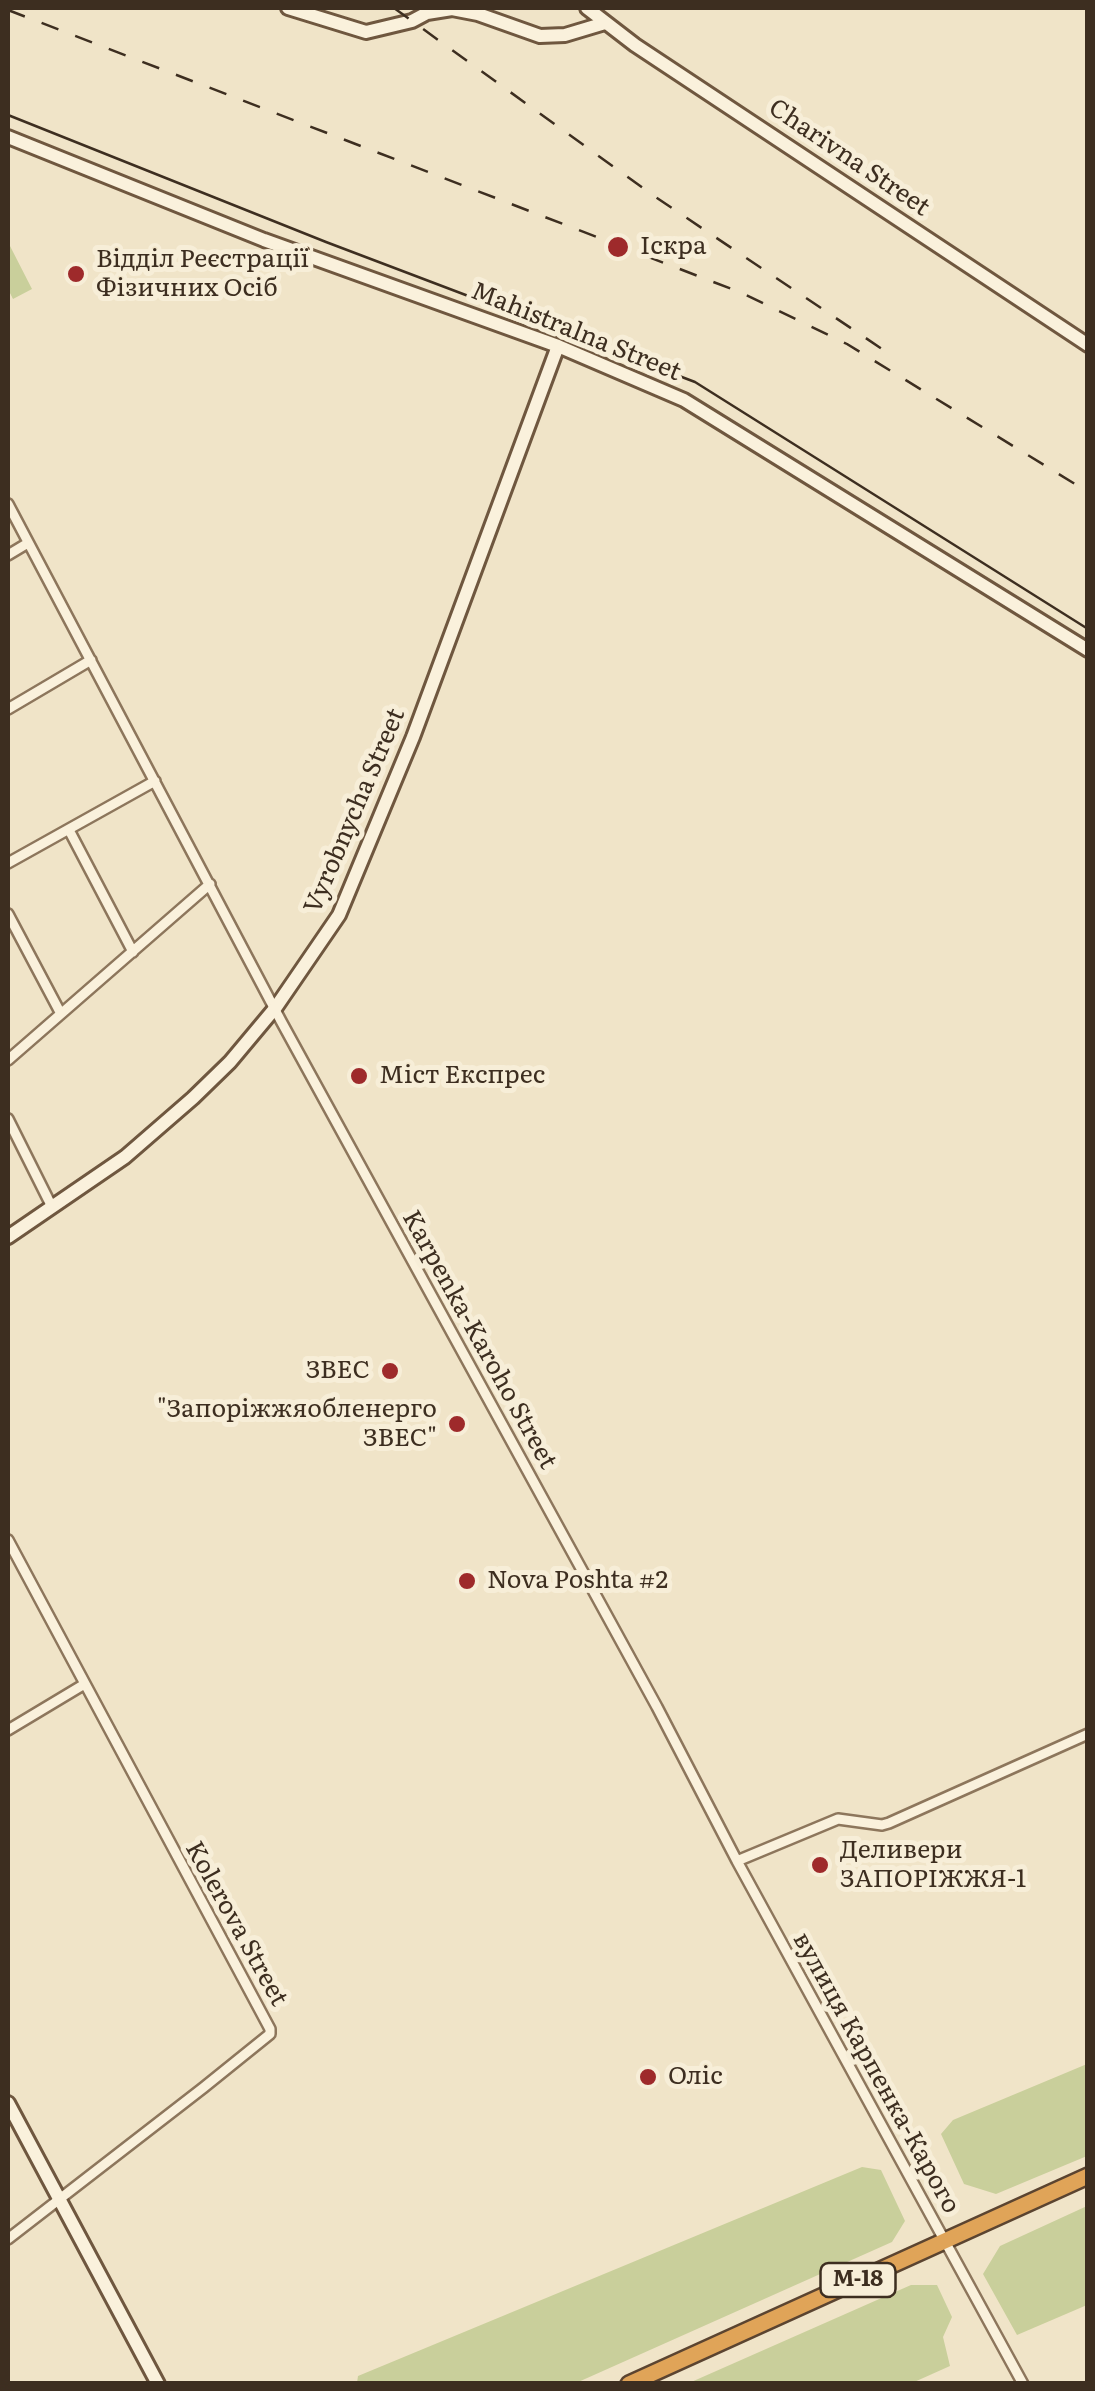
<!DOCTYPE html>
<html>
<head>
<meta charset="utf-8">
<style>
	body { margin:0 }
	#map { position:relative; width:1095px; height:2391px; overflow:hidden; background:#f0e4c8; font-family:Literata,serif }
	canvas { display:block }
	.frame { position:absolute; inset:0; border:10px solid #3d2e20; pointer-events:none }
</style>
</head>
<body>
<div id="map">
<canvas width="1095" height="2391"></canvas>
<div class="frame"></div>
</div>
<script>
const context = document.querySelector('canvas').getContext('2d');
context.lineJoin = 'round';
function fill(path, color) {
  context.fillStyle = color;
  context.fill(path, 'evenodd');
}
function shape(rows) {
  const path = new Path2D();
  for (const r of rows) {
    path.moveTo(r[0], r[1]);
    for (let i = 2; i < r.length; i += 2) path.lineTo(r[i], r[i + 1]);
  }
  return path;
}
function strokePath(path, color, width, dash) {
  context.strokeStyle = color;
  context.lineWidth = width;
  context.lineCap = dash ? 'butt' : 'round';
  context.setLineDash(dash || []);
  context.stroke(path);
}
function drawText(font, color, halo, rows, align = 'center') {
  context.font = font + ' Literata,serif';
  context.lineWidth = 10;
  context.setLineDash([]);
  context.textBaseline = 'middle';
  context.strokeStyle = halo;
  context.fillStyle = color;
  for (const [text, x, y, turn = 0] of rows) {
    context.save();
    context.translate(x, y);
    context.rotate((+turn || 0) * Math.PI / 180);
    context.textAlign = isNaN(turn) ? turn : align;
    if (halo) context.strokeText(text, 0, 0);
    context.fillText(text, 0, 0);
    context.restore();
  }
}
fill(shape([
	[10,246,32,289,13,299,8,289,8,247],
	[1087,2064,1087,2156,996,2194,964,2184,941,2134,953,2120],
	[862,2167,881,2170,905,2221,892,2242,576,2383,357,2383,358,2376],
	[1087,2206,1087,2305,1017,2335,983,2274,1000,2246],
	[911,2285,937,2285,952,2317,943,2337,950,2366,912,2383,689,2383]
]), '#c9cf9b');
const street = shape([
	[8,504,281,1021,657,1707,737,1861,838,1819,882,1825,889,1823,1088,1734],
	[8,555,28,543],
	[8,709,91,660],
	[69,830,133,952],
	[8,863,155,781],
	[8,914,61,1014],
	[8,1060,210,884],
	[8,1119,52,1207],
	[8,1540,270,2029,270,2034,203,2088,8,2239],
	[8,1730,83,1685],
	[737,1861,1023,2384]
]);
const secondary = shape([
	[288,8,366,32,412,21,427,13,452,9,478,14,540,36,565,35,605,23],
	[587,8,635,45,1088,345],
	[8,137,264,240,558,346,684,400,1088,650],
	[8,1237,125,1157,193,1098,230,1062,276,1007,339,915,413,737,558,346],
	[8,2103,158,2384]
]);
const highway = shape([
	[629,2384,1088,2176]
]);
strokePath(street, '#8d765c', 14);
strokePath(secondary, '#6f573f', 18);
strokePath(highway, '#5b4430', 20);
strokePath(street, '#faf1dc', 9);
strokePath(secondary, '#faf1dc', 12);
strokePath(highway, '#e0a458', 15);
strokePath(shape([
	[8,115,326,242,695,382,1088,629]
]), '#3d2e20', 2.5);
strokePath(shape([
	[394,8,654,196,894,357],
	[8,10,742,293,847,344,1088,492]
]), '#3d2e20', 2.5, [18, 18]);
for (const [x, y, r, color] of [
	[618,247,12,"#9e2a2b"],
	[76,274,10,"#9e2a2b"],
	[359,1076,10,"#9e2a2b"],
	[390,1371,10,"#9e2a2b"],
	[457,1424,10,"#9e2a2b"],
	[467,1581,10,"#9e2a2b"],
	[820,1865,10,"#9e2a2b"],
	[648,2077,10,"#9e2a2b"]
]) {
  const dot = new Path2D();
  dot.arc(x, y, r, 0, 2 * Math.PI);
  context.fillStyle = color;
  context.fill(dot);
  strokePath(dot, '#f7eed8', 4);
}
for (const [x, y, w] of [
	[858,2280,75]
]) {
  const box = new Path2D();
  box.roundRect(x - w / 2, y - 17, w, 34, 8);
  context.fillStyle = '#f7eed8';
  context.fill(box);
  strokePath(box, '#3d2e20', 2.5);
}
drawText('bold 22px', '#3d2e20', null, [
	["М-18",858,2280]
]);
drawText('25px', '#3d2e20', '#f7eed8', [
	["Charivna Street",849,158,34],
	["Mahistralna Street",576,332,22],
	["Vyrobnycha Street",355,811,-67],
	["Karpenka-Karoho Street",479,1340,61],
	["Kolerova Street",236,1924,61],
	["вулиця Карпенка-Карого",876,2073,61]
]);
drawText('25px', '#3d2e20', '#f7eed8', [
	["Іскра",640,247],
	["Відділ Реєстрації",96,260],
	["Фізичних Осіб",96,289],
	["Мiст Експрес",379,1076],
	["ЗВЕС",370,1371,"right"],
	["\"Запоріжжяобленерго",437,1410,"right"],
	["ЗВЕС\"",437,1439,"right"],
	["Nova Poshta #2",487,1581],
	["Деливери",840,1851],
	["ЗАПОРІЖЖЯ-1",840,1880],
	["Оліс",668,2077]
], 'left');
</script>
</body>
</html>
